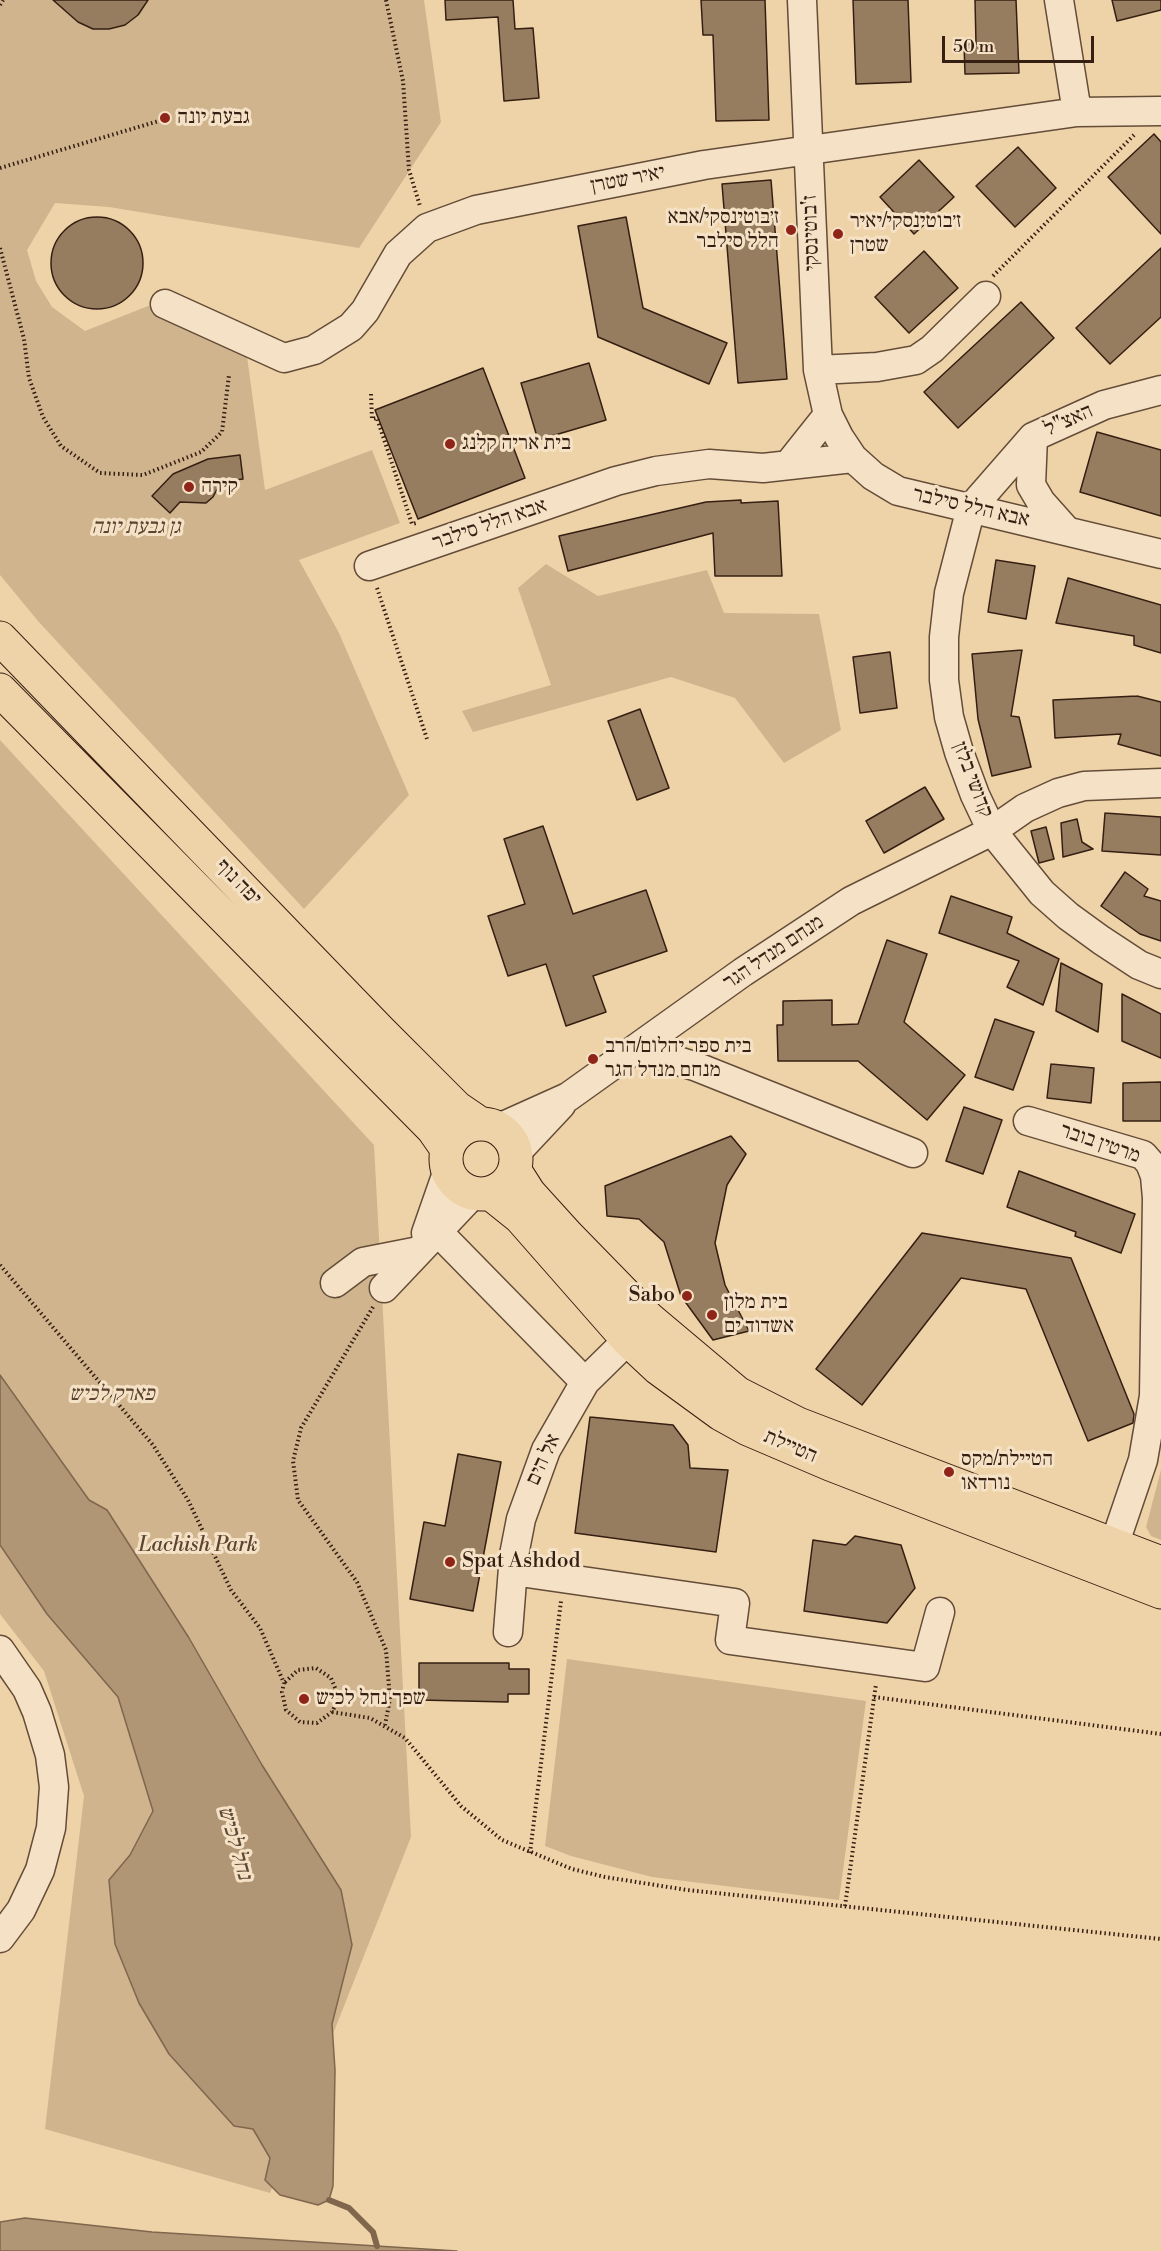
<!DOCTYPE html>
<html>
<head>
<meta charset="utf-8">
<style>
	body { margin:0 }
	#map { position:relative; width:1161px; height:2251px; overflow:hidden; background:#efd3a8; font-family:"Libre Bodoni",serif }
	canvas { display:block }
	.scale { position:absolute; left:942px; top:36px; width:152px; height:27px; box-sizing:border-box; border:3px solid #351f12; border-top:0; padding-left:8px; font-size:18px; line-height:21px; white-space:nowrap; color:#351f12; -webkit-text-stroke:4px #f5e2c6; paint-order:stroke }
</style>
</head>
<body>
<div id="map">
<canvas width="1161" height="2251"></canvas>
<div class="scale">50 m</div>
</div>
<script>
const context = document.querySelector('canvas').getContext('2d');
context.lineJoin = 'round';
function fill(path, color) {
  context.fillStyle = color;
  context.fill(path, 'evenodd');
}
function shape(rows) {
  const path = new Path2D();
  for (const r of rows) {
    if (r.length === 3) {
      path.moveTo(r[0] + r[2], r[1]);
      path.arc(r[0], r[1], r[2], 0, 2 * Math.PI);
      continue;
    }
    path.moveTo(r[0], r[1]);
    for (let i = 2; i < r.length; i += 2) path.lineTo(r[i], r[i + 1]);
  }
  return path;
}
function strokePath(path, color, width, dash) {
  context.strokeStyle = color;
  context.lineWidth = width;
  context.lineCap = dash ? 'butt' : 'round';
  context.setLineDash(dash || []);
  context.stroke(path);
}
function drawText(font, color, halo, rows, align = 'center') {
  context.font = font + ' "Libre Bodoni","Frank Ruhl Libre",serif';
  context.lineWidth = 6;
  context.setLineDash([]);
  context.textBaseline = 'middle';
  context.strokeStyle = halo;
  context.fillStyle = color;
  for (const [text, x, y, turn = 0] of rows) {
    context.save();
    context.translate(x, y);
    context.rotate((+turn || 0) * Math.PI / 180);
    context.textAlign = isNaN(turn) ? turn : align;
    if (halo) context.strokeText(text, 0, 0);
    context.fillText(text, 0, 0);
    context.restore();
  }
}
fill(shape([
	[0,0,424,0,441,122,359,248,109,207,55,203,27,250,36,281,52,307,85,331,148,306,247,356,265,490,372,450,400,523,299,560,339,633,409,795,304,909,38,621,0,575],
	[546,564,598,596,707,570,724,613,819,614,841,730,784,763,735,698,671,677,473,732,462,711,551,685,518,588],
	[0,740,374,1145,411,1837,270,2193,45,2129,84,1796,44,1671,0,1614],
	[1161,1470,1161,1540,1151,1536,1146,1527],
	[567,1659,866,1701,839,1900,652,1877,571,1856,545,1846]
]), '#cfb48e');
const water = shape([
	[0,1375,89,1500,107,1510,189,1638,262,1765,341,1890,352,1945,332,2024,335,2070,333,2186,329,2200,318,2205,280,2195,265,2180,270,2158,253,2129,234,2126,169,2054,139,2003,115,1944,109,1880,130,1855,153,1811,118,1697,47,1614,0,1545,0,1375],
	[25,2218,152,2232,457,2251,0,2251,0,2222,25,2218]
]);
fill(water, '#b09675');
strokePath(water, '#7f664d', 1.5);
strokePath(shape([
	[329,2200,349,2208,373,2232,377,2246]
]), '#7f664d', 6);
const building = shape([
	[53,0,148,0,138,15,125,25,109,29,93,29,78,22,53,0],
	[445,0,513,0,515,29,533,28,539,98,504,101,498,17,446,20,445,0],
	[701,0,765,0,769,120,716,121,713,35,703,35,701,0],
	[853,0,908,0,911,82,856,84,853,0],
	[975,0,1016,0,1019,73,965,74,964,44,976,44,975,0],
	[1112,0,1161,0,1161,10,1117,21,1112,0],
	[1154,134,1161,142,1161,234,1108,177,1154,134],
	[1018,147,1056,188,1015,227,976,186,1018,147],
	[919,160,954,197,914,234,880,197,919,160],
	[771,180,787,379,738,383,722,184,771,180],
	[626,217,643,308,727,343,709,384,598,337,578,226,626,217],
	[97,263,46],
	[1161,248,1161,317,1110,364,1076,328,1161,248],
	[924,251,958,288,909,333,875,297,924,251],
	[1021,302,1054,338,958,428,924,392,1021,302],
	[589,363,606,420,538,440,521,383,589,363],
	[483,368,525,478,418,519,375,410,483,368],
	[1097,432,1161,450,1161,516,1080,492,1097,432],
	[240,455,243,479,221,482,213,497,206,503,180,502,170,513,152,496,173,474,208,459,240,455],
	[741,500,741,503,778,501,782,576,715,576,713,533,568,571,559,536,706,502,741,500],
	[996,560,1035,566,1026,619,988,612,996,560],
	[1068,578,1161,605,1161,653,1134,645,1134,636,1056,623,1068,578],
	[1022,650,1011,716,1019,717,1031,767,992,776,978,719,972,654,1022,650],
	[890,652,897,708,860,713,853,657,890,652],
	[1137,696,1161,702,1161,756,1118,744,1121,734,1055,738,1053,700,1137,696],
	[640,709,669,788,637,800,608,721,640,709],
	[925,787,944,819,884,853,866,821,925,787],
	[1105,813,1161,817,1161,855,1102,851,1105,813],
	[1077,819,1082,842,1093,849,1063,857,1061,823,1077,819],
	[543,826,573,914,646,890,667,951,593,976,606,1012,566,1026,546,964,508,976,488,916,525,904,504,839,543,826],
	[1046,827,1054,859,1039,863,1031,831,1046,827],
	[1125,872,1148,889,1144,896,1161,901,1161,941,1140,934,1101,906,1125,872],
	[951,896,1012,917,1007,933,1059,959,1043,1005,1007,987,1019,961,939,933,951,896],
	[887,940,927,954,904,1022,965,1075,927,1120,858,1061,778,1061,777,1025,783,1025,783,1001,832,1000,832,1025,858,1024,887,940],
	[1061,963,1102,984,1098,1032,1056,1011,1061,963],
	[1122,994,1161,1014,1161,1058,1122,1041,1122,994],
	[995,1019,1034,1032,1013,1090,975,1077,995,1019],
	[1051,1064,1094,1068,1091,1103,1047,1098,1051,1064],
	[1161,1082,1161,1121,1123,1121,1123,1083,1161,1082],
	[964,1107,1002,1120,983,1174,946,1161,964,1107],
	[731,1136,746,1154,727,1185,715,1243,725,1285,749,1331,713,1340,681,1296,664,1242,639,1219,607,1216,605,1186,731,1136],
	[1019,1171,1135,1214,1121,1253,1075,1236,1076,1232,1007,1207,1019,1171],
	[922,1233,1071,1258,1134,1414,1133,1423,1088,1441,1026,1289,961,1278,862,1405,816,1369,922,1233],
	[590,1417,673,1425,688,1445,690,1468,728,1470,716,1552,575,1533,590,1417],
	[458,1454,501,1462,473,1611,410,1599,424,1522,445,1526,458,1454],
	[855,1536,901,1545,915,1588,887,1623,804,1611,813,1540,846,1545,855,1536],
	[419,1663,509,1663,509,1669,529,1669,529,1694,508,1694,508,1702,419,1700,419,1663]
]);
fill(building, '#967d60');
strokePath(building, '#351f12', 1.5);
const minor = shape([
	[802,0,818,370,828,415,839,437,853,458,873,476,898,491,1161,554],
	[1059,0,1077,112],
	[165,304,284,358,314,350,351,327,365,311,398,254,427,228,476,210,704,165,1077,112,1161,111],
	[818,370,877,367,916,360,932,349,986,296],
	[1161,390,1104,405,1033,437,971,508,949,593,944,637,944,680,949,717,959,752,975,795,992,831,1042,893,1068,916,1101,940,1139,965,1161,974],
	[1033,437,1031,485,1041,502,1066,530],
	[789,464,828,415],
	[369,566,616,481,656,471,709,464,763,468,853,458],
	[637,1048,697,1067,913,1153],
	[1028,1121,1143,1155,1150,1163,1155,1176,1157,1198,1154,1396,1143,1460,1107,1566],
	[499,1128,568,1097,743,972,851,901,992,831,1025,808,1058,793,1084,786,1161,783],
	[516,1153,561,1105],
	[437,1231,585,1382],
	[426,1233,448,1170],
	[335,1283,363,1262,419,1251],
	[384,1288,473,1194],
	[513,1571,735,1603,730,1640,925,1667,940,1612],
	[508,1632,514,1555,521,1519,546,1450,585,1382,644,1324],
	[0,1650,27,1689,37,1712,50,1755,54,1787,51,1828,40,1870,21,1910,0,1938]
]);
const major = shape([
	[0,638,379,1030,457,1108,479,1123],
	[0,690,433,1129,447,1149],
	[481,1159,35],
	[515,1171,529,1193,568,1236,649,1319,737,1393,798,1424,1161,1563],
	[490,1193,520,1217,628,1340,658,1368,721,1414,748,1429,830,1464,1161,1592]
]);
strokePath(minor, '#644c38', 31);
strokePath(major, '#351f12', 35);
strokePath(shape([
	[386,0,403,81,409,170,420,206],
	[0,5,3,0],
	[0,168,162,120],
	[0,248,24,339,29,378,43,417,61,446,100,473,143,475,201,452,222,432,229,375],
	[993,276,1134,135],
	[371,394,372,419,377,418,412,524,416,523],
	[377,588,427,739],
	[0,1265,153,1445,188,1500,231,1590,260,1628,284,1683,282,1692,286,1710,300,1722,317,1723,332,1712,336,1704,338,1695,331,1678,316,1668,298,1670,284,1683],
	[373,1307,301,1428,293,1461,298,1500,357,1582,386,1650,390,1699,385,1725],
	[874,1697,1161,1734],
	[332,1712,370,1718,405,1738,461,1806,502,1840,572,1869,605,1877,687,1890,1161,1939],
	[530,1853,561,1601],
	[845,1906,876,1684]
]), '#351f12', 4, [1.5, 3]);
strokePath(minor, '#f5e2c6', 28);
strokePath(major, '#efd3a8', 33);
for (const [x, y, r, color] of [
	[165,118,6,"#8f2418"],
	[791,230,6,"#8f2418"],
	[838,234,6,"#8f2418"],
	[450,444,6,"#8f2418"],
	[189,487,6,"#8f2418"],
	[593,1059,6,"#8f2418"],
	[687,1296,6,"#8f2418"],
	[712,1315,6,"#8f2418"],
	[949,1472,6,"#8f2418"],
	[450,1562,6,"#8f2418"],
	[304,1699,6,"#8f2418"]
]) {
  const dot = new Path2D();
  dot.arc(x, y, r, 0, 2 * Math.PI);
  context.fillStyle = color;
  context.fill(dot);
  strokePath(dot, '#f5e2c6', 2);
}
drawText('21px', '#351f12', '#f5e2c6', [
	["גבעת יונה",177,118],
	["ז׳בוטינסקי/אבא",779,218,"right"],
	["הלל סילבר",779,242,"right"],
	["ז׳בוטינסקי/יאיר",850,222],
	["שטרן",850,246],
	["בית אריה קלנג",462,444],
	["קירה",201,487],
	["בית ספר יהלום/הרב",605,1047],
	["מנחם מנדל הגר",605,1071],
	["Sabo",675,1296,"right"],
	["בית מלון",724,1303],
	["אשדוד ים",724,1327],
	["הטיילת/מקס",961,1460],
	["נורדאו",961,1484],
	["Spat Ashdod",462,1562],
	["שפך נחל לכיש",316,1699]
], 'left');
drawText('21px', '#351f12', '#f5e2c6', [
	["יאיר שטרן",628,180,-11],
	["ז'בוטינסקי",812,233,-92],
	["האצ\"ל",1069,421,-24],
	["אבא הלל סילבר",971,508,13],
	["אבא הלל סילבר",490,525,-19],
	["קדושי בלזן",972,780,69],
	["יפה נוף",238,883,46],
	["מנחם מנדל הגר",774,953,-34],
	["מרטין בובר",1100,1144,19],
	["הטיילת",790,1447,23],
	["אל הים",544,1460,-65]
]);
drawText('italic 21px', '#5c4431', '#f5e2c6', [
	["גן גבעת יונה",136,528],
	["פארק לכיש",112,1395],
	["Lachish Park",198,1546]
]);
drawText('italic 22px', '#604935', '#f5e2c6', [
	["נחל לכיש",234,1843,74]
]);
</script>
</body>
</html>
